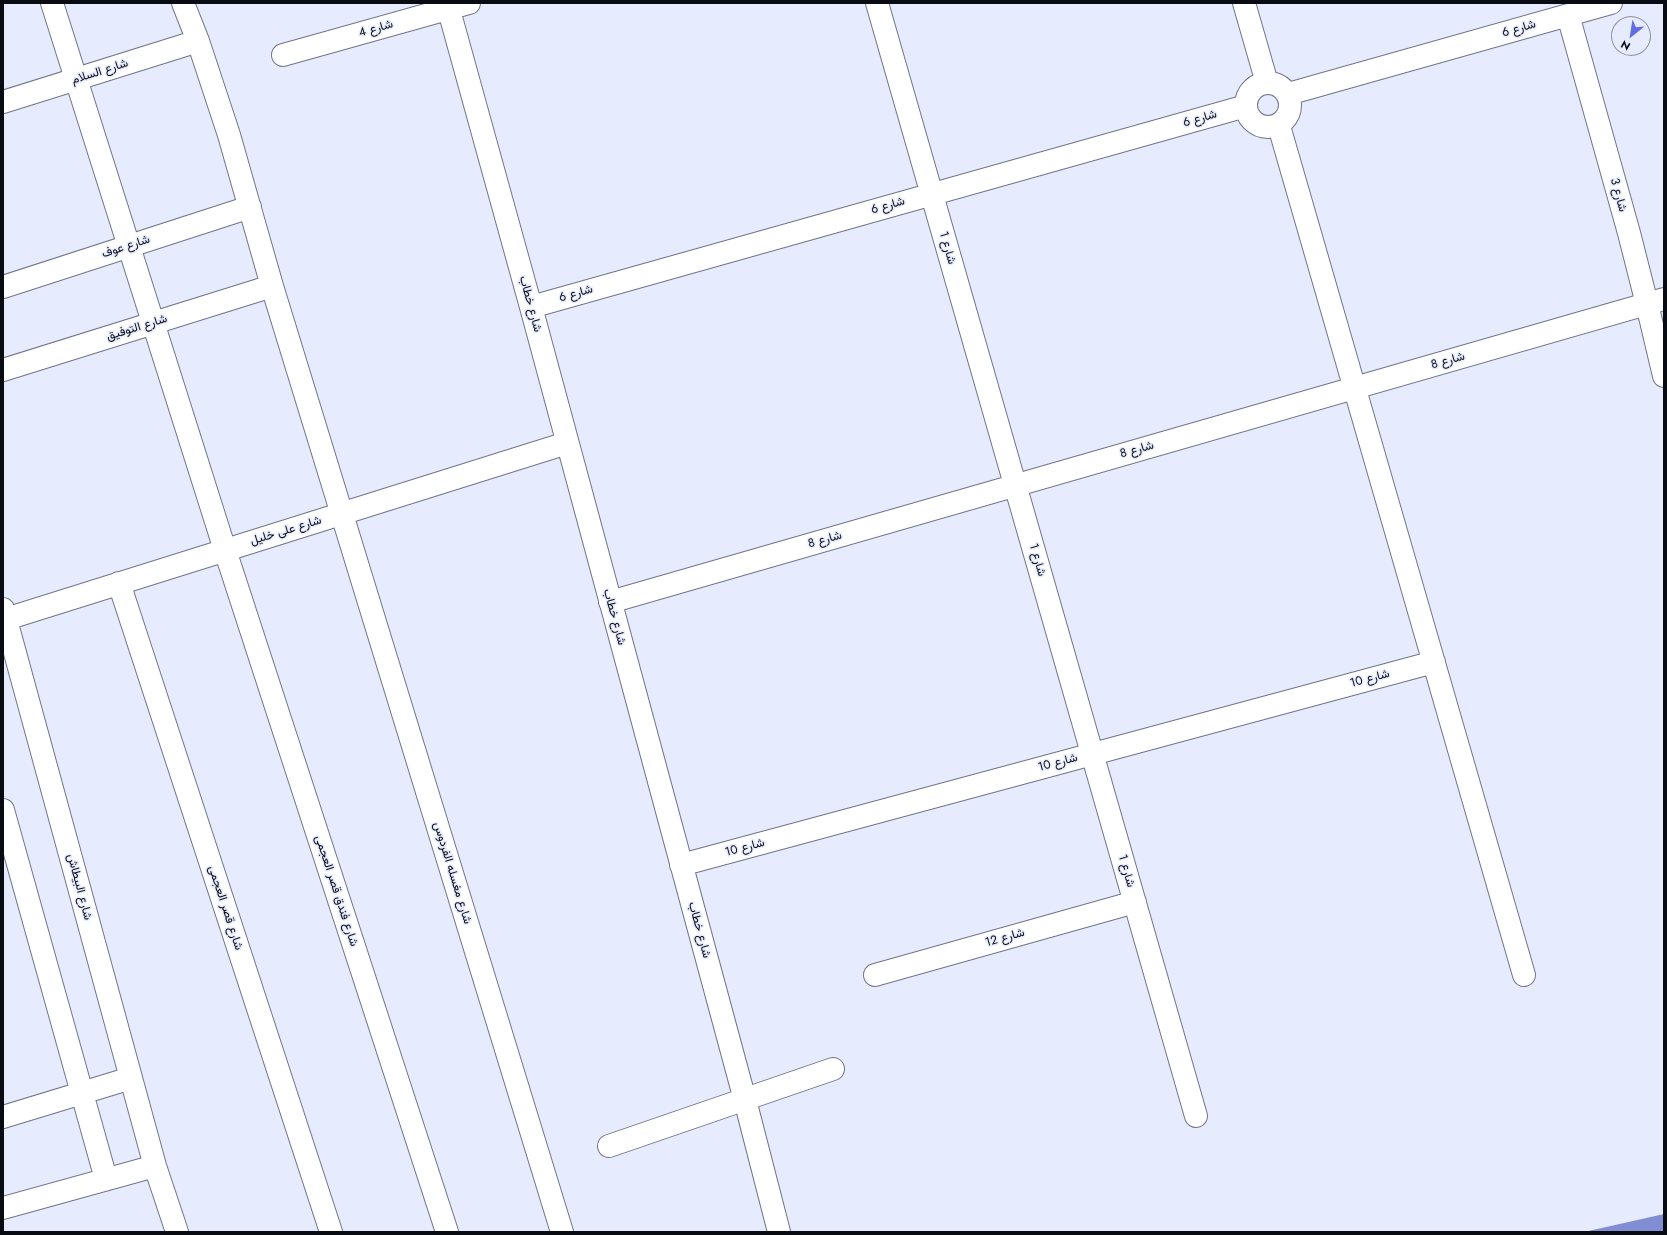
<!DOCTYPE html>
<html>
<head>
<meta charset="utf-8">
<style>
	body { margin:0 }
	#map { position:relative; width:1667px; height:1235px; overflow:hidden; background:#e6ebfd; font-family:Jost,sans-serif }
	canvas { display:block }
	.frame { position:absolute; inset:0; border:4px solid #090b12; pointer-events:none }
	.north { position:absolute; left:1611px; top:16px; width:40px; height:40px; box-sizing:border-box; background:#e6ebfd; border:1px solid #8e919f; border-radius:50%; rotate:210deg; font-size:11px; font-weight:700; line-height:16px; text-align:center; color:#090b12 }
	.north::after { content:''; display:block; margin:auto; width:14px; height:18px; background:#616de5; clip-path:polygon(50% 0,100% 100%,50% 72%,0 100%) }
</style>
</head>
<body>
<div id="map">
<canvas width="1667" height="1235"></canvas>
<div class="frame"></div>
<div class="north">N</div>
</div>
<script>
const context = document.querySelector('canvas').getContext('2d');
context.lineJoin = 'round';
function fill(path, color) {
  context.fillStyle = color;
  context.fill(path, 'evenodd');
}
function shape(rows) {
  const path = new Path2D();
  for (const r of rows) {
    if (r.length === 3) {
      path.moveTo(r[0] + r[2], r[1]);
      path.arc(r[0], r[1], r[2], 0, 2 * Math.PI);
      continue;
    }
    path.moveTo(r[0], r[1]);
    for (let i = 2; i < r.length; i += 2) path.lineTo(r[i], r[i + 1]);
  }
  return path;
}
function strokePath(path, color, width, dash) {
  context.strokeStyle = color;
  context.lineWidth = width;
  context.lineCap = dash ? 'butt' : 'round';
  context.setLineDash(dash || []);
  context.stroke(path);
}
function drawText(font, color, halo, rows, align = 'center') {
  context.font = font + ' Jost,Vazirmatn,sans-serif';
  context.lineWidth = 3;
  context.setLineDash([]);
  context.textBaseline = 'middle';
  context.strokeStyle = halo;
  context.fillStyle = color;
  for (const [text, x, y, turn = 0] of rows) {
    context.save();
    context.translate(x, y);
    context.rotate((+turn || 0) * Math.PI / 180);
    context.textAlign = isNaN(turn) ? turn : align;
    if (halo) context.strokeText(text, 0, 0);
    context.fillText(text, 0, 0);
    context.restore();
  }
}
fill(shape([
	[1664,1214,1664,1232,1584,1232]
]), '#818ed4');
const minor = shape([
	[52,3,225,550,447,1232],
	[183,3,198,41,229,135,272,286,562,1232],
	[447,3,531,307,745,1100,779,1232],
	[877,3,1196,1116],
	[1244,3,1267,83],
	[1568,15,1629,233,1647,304,1664,376],
	[283,55,469,3],
	[1268,105,22],
	[1288,94,1611,3],
	[3,102,198,41],
	[1279,126,1524,975],
	[3,287,250,207],
	[531,307,1246,106],
	[3,370,272,286],
	[119,583,331,1232],
	[610,602,1664,299],
	[3,609,155,1166,177,1232],
	[6,619,567,443],
	[3,810,106,1179],
	[681,865,1434,662],
	[875,975,1135,902],
	[3,1117,131,1078],
	[609,1146,833,1069],
	[3,1208,155,1166]
]);
strokePath(minor, '#707589', 24);
strokePath(minor, '#fff', 22);
drawText('12px', '#090b12', '#e6ebfd', [
	["شارع 4",376,29,-16],
	["شارع 6",1519,29,-16],
	["شارع السلام",100,72,-18],
	["شارع 6",1200,119,-16],
	["شارع 3",1618,195,75],
	["شارع 6",888,206,-16],
	["شارع عوف",126,247,-18],
	["شارع 1",947,248,74],
	["شارع 6",576,294,-16],
	["شارع خطاب",530,304,75],
	["شارع التوفيق",137,328,-17],
	["شارع 8",1448,361,-16],
	["شارع 8",1137,450,-16],
	["شارع على خليل",286,531,-17],
	["شارع 8",825,540,-16],
	["شارع 1",1037,560,74],
	["شارع خطاب",614,617,75],
	["شارع 10",1370,679,-15],
	["شارع 10",1058,763,-15],
	["شارع 10",745,848,-15],
	["شارع 1",1126,871,74],
	["شارع مغسله الفردوس",452,873,73],
	["شارع البيطاش",79,887,75],
	["شارع فندق قصر العجمى",336,891,72],
	["شارع قصر العجمى",225,908,72],
	["شارع خطاب",699,930,75],
	["شارع 12",1005,938,-16]
]);
</script>
</body>
</html>
